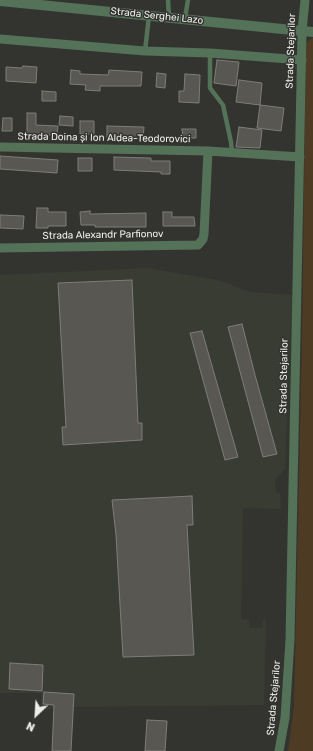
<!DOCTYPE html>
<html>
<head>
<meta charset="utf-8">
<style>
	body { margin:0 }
	#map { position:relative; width:313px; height:751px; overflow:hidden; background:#333430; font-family:Rubik,sans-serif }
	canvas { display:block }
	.north { position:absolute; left:16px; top:695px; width:40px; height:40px; -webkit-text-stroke:3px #333430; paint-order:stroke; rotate:205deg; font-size:11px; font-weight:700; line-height:16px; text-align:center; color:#edeeeb }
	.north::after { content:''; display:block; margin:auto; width:14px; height:18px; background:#edeeeb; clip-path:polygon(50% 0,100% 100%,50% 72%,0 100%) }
</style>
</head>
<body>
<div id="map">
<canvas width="313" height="751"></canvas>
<div class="north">N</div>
</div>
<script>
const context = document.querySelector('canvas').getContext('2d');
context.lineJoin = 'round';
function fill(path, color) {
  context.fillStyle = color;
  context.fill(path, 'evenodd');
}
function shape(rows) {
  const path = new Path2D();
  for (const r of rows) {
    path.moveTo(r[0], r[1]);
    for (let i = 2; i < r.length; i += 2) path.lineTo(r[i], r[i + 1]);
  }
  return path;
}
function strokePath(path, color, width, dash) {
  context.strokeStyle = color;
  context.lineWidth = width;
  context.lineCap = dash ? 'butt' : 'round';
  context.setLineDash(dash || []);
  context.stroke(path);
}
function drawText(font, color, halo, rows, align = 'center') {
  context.font = font + ' Rubik,sans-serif';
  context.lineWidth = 3;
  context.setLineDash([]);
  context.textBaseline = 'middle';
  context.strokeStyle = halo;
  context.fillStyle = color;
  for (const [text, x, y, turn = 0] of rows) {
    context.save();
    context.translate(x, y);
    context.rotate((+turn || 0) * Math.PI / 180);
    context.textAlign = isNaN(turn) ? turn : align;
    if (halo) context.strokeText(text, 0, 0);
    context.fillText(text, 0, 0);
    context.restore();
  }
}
fill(shape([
	[148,268,222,281,250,292,292,295,285,469,275,480,276,493,280,493,281,509,243,508,241,619,249,620,249,628,262,628,263,620,266,619,264,705,74,707,73,710,41,709,41,693,0,693,0,275]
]), '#393c32');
fill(shape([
	[312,38,313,38,313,751,288,751,294,707,302,339,306,43]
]), '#4e3b24');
const building = shape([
	[217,60,239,62,236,86,214,83,217,60],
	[23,66,37,67,36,83,6,81,6,67,22,68,23,66],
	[71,70,80,71,80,74,108,75,109,70,142,72,141,86,100,86,100,91,85,90,86,85,70,84,71,70],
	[157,73,166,74,165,88,156,87,157,73],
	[185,74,200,75,199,103,179,102,179,91,184,91,185,74],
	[239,80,262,83,260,105,236,102,239,80],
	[42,91,56,92,56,101,42,101,42,91],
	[260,105,284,108,281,131,257,128,260,105],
	[27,113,36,113,36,125,58,126,57,135,27,135,27,113],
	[60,116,73,117,73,126,59,125,60,116],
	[3,118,12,118,12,131,2,131,3,118],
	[80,121,94,121,94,134,80,134,80,121],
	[107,126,144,127,143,139,107,138,107,126],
	[239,127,262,130,260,148,236,147,239,127],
	[182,129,196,129,196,138,183,138,182,129],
	[0,156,58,160,57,173,0,169,0,156],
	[114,157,151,158,151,161,170,161,170,174,161,174,161,172,114,170,114,157],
	[78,158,92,158,92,171,78,171,78,158],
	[37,208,48,208,48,212,66,212,66,226,48,226,48,228,36,228,37,208],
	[90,211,90,214,146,213,146,227,95,227,95,225,81,225,80,212,90,211],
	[163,212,172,212,172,217,194,217,195,226,163,226,163,212],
	[0,215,24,216,23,229,0,228,0,215],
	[132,280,138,423,142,423,142,440,63,445,62,427,66,427,58,283,132,280],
	[242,324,255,375,277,454,263,457,228,327,242,324],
	[202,331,238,457,225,460,190,333,202,331],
	[192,496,193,525,187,525,194,655,123,657,116,535,112,500,192,496],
	[10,663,43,665,42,691,9,689,10,663],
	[44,692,74,694,71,751,52,751,54,705,43,704,44,692],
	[147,720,167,721,165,751,145,751,147,720]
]);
fill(building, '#585752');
strokePath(building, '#7e7d78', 1);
strokePath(shape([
	[168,0,169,17],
	[185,18,188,0],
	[145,51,149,16],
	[210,53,210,88,223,105,231,142,232,153]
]), '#547258', 4.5);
strokePath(shape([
	[0,39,145,51,210,53,302,60],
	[0,147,208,151,300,157],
	[0,248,198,245,203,239,204,234,208,151],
	[279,751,285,718,290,640,302,31,305,0]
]), '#547258', 9);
strokePath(shape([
	[0,1,313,32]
]), '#547258', 10);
drawText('10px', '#edeeeb', '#333430', [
	["Strada Serghei Lazo",157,16,6],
	["Strada Stejarilor",291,51,-88],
	["Strada Doina și Ion Aldea-Teodorovici",104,138,1],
	["Strada Alexandr Parfionov",103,235,-1],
	["Strada Stejarilor",284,376,-89],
	["Strada Stejarilor",274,698,-85]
]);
</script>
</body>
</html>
